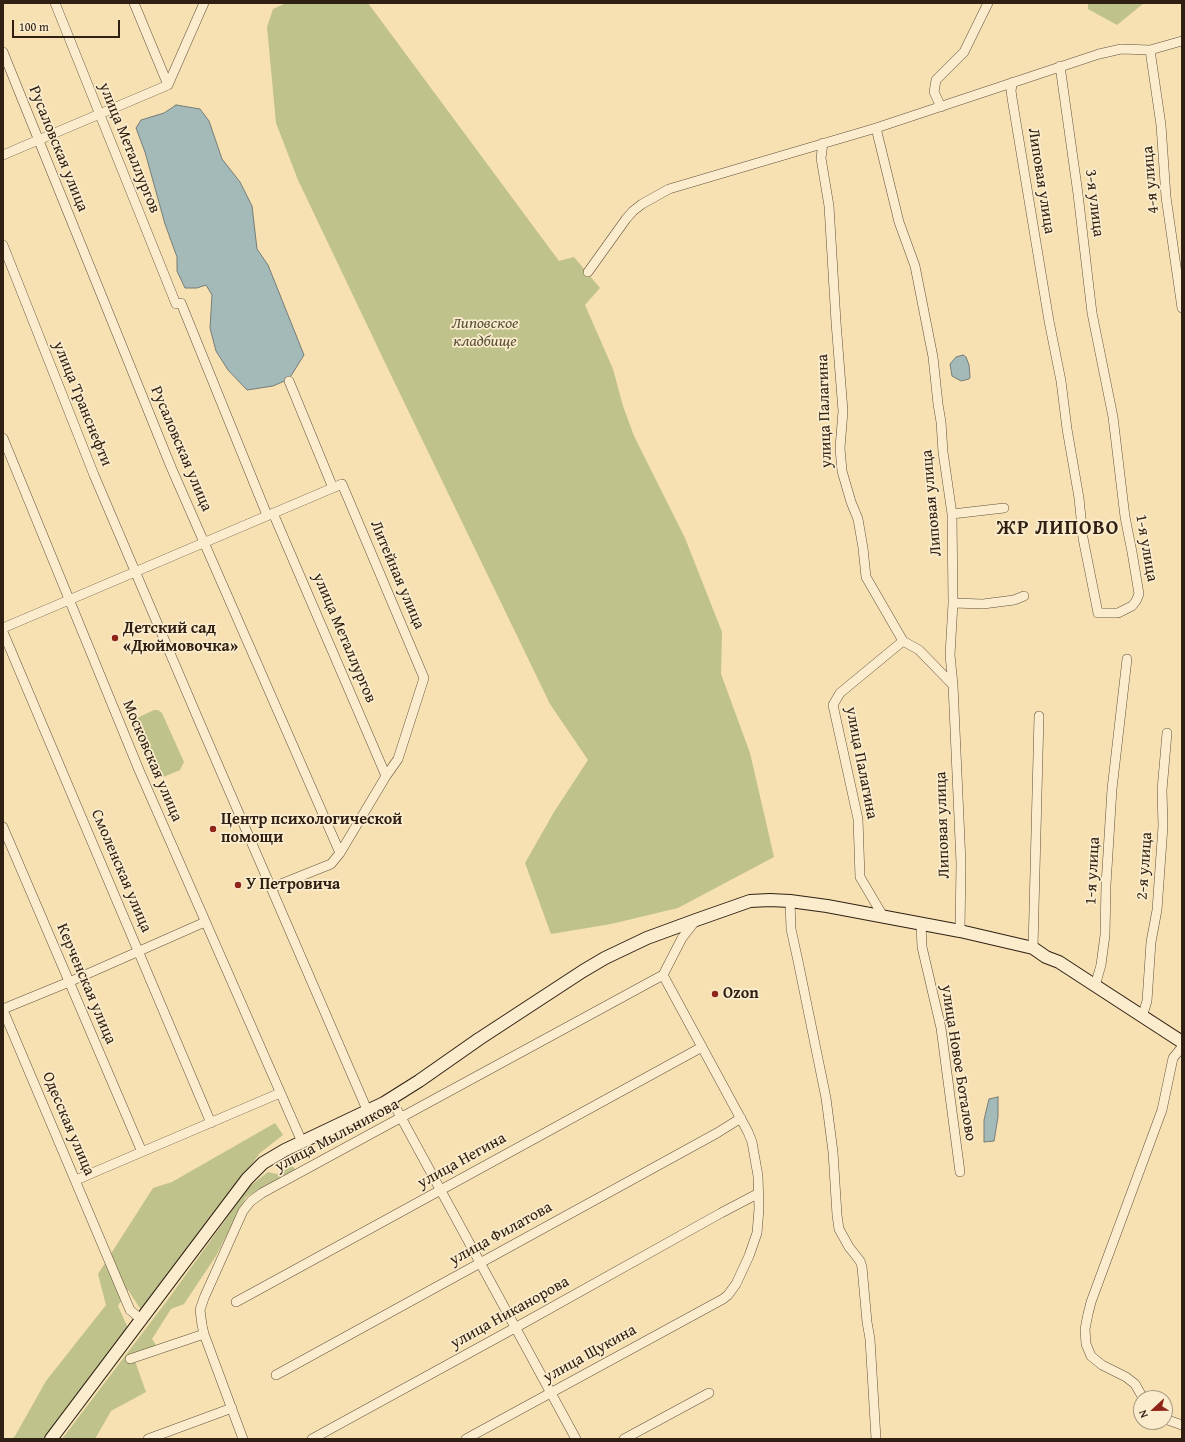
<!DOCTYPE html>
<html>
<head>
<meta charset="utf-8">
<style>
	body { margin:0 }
	#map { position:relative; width:1185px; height:1442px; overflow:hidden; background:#f7e1b2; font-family:"Gentium Book Plus",serif }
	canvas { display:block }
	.frame { position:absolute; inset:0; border:4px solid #2f2013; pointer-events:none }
	.north { position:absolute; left:1133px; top:1390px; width:40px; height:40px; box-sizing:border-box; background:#faeccd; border:1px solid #a99a83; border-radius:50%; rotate:248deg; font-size:11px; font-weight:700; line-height:16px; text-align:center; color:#2f2013 }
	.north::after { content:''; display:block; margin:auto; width:14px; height:18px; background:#8f2418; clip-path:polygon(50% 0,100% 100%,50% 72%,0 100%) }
	.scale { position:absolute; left:12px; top:20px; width:108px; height:18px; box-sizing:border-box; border:2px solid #2f2013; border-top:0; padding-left:5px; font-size:12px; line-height:14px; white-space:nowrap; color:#2f2013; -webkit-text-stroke:3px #faeccd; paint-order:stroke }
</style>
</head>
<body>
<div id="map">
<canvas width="1185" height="1442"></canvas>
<div class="frame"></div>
<div class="north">N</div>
<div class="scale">100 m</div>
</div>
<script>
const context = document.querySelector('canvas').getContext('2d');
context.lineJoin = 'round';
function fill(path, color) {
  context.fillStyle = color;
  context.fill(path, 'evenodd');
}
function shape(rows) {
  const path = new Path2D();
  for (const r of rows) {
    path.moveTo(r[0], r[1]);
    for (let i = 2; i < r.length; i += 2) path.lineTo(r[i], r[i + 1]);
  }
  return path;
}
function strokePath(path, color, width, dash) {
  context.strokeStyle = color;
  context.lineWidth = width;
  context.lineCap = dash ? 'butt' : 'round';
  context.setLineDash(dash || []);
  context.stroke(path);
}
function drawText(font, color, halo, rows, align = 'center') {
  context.font = font + ' "Gentium Book Plus",serif';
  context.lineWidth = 3.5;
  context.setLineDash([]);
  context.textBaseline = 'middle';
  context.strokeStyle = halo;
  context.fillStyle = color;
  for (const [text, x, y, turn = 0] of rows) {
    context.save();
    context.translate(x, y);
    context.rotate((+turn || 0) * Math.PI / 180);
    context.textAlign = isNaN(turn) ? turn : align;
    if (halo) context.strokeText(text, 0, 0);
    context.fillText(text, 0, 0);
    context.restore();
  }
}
fill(shape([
	[286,3,368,3,559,261,574,257,600,288,585,305,613,369,623,406,634,436,685,538,722,632,721,674,750,753,774,857,678,908,611,924,551,934,525,863,554,812,588,760,550,704,389,371,298,180,276,123,267,27,273,9],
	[1088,3,1144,3,1117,25,1088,9],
	[154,710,158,710,162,713,184,762,180,770,161,778,154,775,133,728,135,719],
	[275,1123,283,1135,260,1153,141,1310,128,1290,118,1306,128,1328,46,1439,11,1439,15,1436,46,1381,106,1305,98,1274,153,1188,172,1182],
	[292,1166,296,1170,246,1197,216,1256,184,1304,171,1309,152,1339,156,1345,135,1361,146,1392,111,1411,95,1439,62,1439,169,1298,250,1186,268,1172,277,1174]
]), '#bfc28a');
const water = shape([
	[176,105,200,109,209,121,222,159,240,182,252,206,257,249,268,265,304,355,289,379,273,386,247,390,228,370,216,351,210,328,212,295,206,285,197,288,185,288,177,271,177,257,165,224,145,152,136,128,141,120,164,113,176,105],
	[963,355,966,357,969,365,970,377,969,379,961,381,952,376,950,364,956,357,963,355],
	[998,1097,998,1117,994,1141,984,1142,984,1120,989,1099,998,1097]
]);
fill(water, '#a4bab9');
strokePath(water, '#757c77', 1);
const street = shape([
	[55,3,176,304],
	[134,3,168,85],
	[1150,50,1161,125,1166,197,1182,308],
	[3,52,171,467,340,853],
	[1013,82,1011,90,1012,98,1049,321,1061,381,1067,429,1079,498,1083,538,1098,613,1118,613,1132,606,1136,601,1139,594,1132,552,1125,517,1113,417,1092,313,1078,194,1060,66],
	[941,107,934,92,936,80,964,52,988,3],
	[876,128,899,222,915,266,933,357,938,404,941,422,943,452,952,514,953,603,950,655,953,685,961,863,960,931],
	[823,143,821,158,829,206,836,322,843,411,840,448,842,471,851,502,858,519,863,548,866,577,903,641,919,650,953,685],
	[3,155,168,85,204,3],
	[3,245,94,475,199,721,368,1112],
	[588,272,626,219,633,211,642,204,669,189,876,128,1099,54,1121,49,1150,50,1182,41],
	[181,303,267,515],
	[289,381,333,488],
	[3,438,139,770,302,1142],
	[273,513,386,776],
	[952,514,1004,508],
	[953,603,983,604,1014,600,1024,596],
	[3,628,342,484,424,678,398,759,386,776,340,853,331,864,271,888],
	[3,632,211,1123],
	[3,827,142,1152],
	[790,901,791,929,798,961,826,1098,833,1152,837,1215,839,1229,849,1247,860,1261,862,1267,867,1322,870,1339,876,1439],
	[883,916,860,877,858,819,833,705,840,693,903,641],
	[921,924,922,947,941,1028,960,1172],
	[1033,948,1039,716],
	[663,975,682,938,696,920],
	[1095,986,1101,965,1105,935,1106,885,1112,789,1127,659],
	[3,1009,69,982,205,922],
	[3,1010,130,1310,142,1320],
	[1142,1017,1147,1001,1151,942,1157,910,1163,826,1162,790,1167,733],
	[391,1099,576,1439],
	[76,1180,280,1093],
	[236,1302,702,1047],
	[130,1359,204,1334],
	[276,1375,717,1133,741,1118],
	[1143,1398,1135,1384,1126,1377,1102,1365,1091,1356,1086,1344,1085,1329,1088,1314,1091,1302,1162,1110,1173,1058,1182,1047],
	[1165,1419,1182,1425],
	[148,1439,232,1408],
	[243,1439,204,1334,202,1325,200,1310,204,1298,243,1211,251,1201,262,1193,663,975],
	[312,1439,522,1324,721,1213,759,1193],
	[466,1439,723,1299,728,1295,736,1284,749,1256,757,1233,759,1209,758,1176,752,1142,748,1132,663,975],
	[624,1439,709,1393]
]);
const secondary = shape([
	[51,1439,247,1179,263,1163,285,1150,384,1103,419,1081,479,1039,583,971,605,958,647,938,696,920,750,901,770,900,790,901,827,906,960,931,1033,948,1046,957,1059,962,1082,977,1182,1042]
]);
strokePath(street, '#61503b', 10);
strokePath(secondary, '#2f2013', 14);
strokePath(street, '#faeccd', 9);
strokePath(secondary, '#faeccd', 12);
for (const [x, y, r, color] of [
	[115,638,4,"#8f2418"],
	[213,829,4,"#8f2418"],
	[238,885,4,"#8f2418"],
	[715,994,4,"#8f2418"]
]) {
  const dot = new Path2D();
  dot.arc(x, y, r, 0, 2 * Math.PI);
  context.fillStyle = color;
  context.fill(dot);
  strokePath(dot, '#faeccd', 1.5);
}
drawText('16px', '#2f2013', '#faeccd', [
	["улица Металлургов",129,148,68],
	["Русаловская улица",58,149,68],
	["4-я улица",1151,180,-95],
	["Липовая улица",1041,181,81],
	["3-я улица",1094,203,83],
	["улица Транснефти",82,404,68],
	["улица Палагина",825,411,-92],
	["Русаловская улица",181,449,67],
	["Липовая улица",932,503,-95],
	["1-я улица",1146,548,80],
	["Литейная улица",397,575,67],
	["улица Металлургов",344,638,67],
	["Московская улица",152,761,67],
	["улица Палагина",861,763,79],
	["Липовая улица",943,825,-92],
	["2-я улица",1145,866,-86],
	["Смоленская улица",121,871,67],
	["1-я улица",1093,871,-87],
	["Керченская улица",86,984,67],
	["улица Новое Боталово",958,1063,81],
	["Одесская улица",68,1124,67],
	["улица Мыльникова",337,1136,-28],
	["улица Негина",462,1161,-29],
	["улица Филатова",501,1234,-29],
	["улица Никанорова",510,1313,-29],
	["улица Щукина",590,1354,-29]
]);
drawText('italic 16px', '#5a5137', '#faeccd', [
	["Липовское",485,324],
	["кладбище",485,342]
]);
drawText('bold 16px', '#2f2013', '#faeccd', [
	["Детский сад",123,629],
	["«Дюймовочка»",123,647],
	["Центр психологической",221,820],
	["помощи",221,838],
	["У Петровича",246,885],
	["Ozon",723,994]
], 'left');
context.letterSpacing = '1px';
drawText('bold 20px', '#2f2013', '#faeccd', [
	["ЖР ЛИПОВО",1058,529]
]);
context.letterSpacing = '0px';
</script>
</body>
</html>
